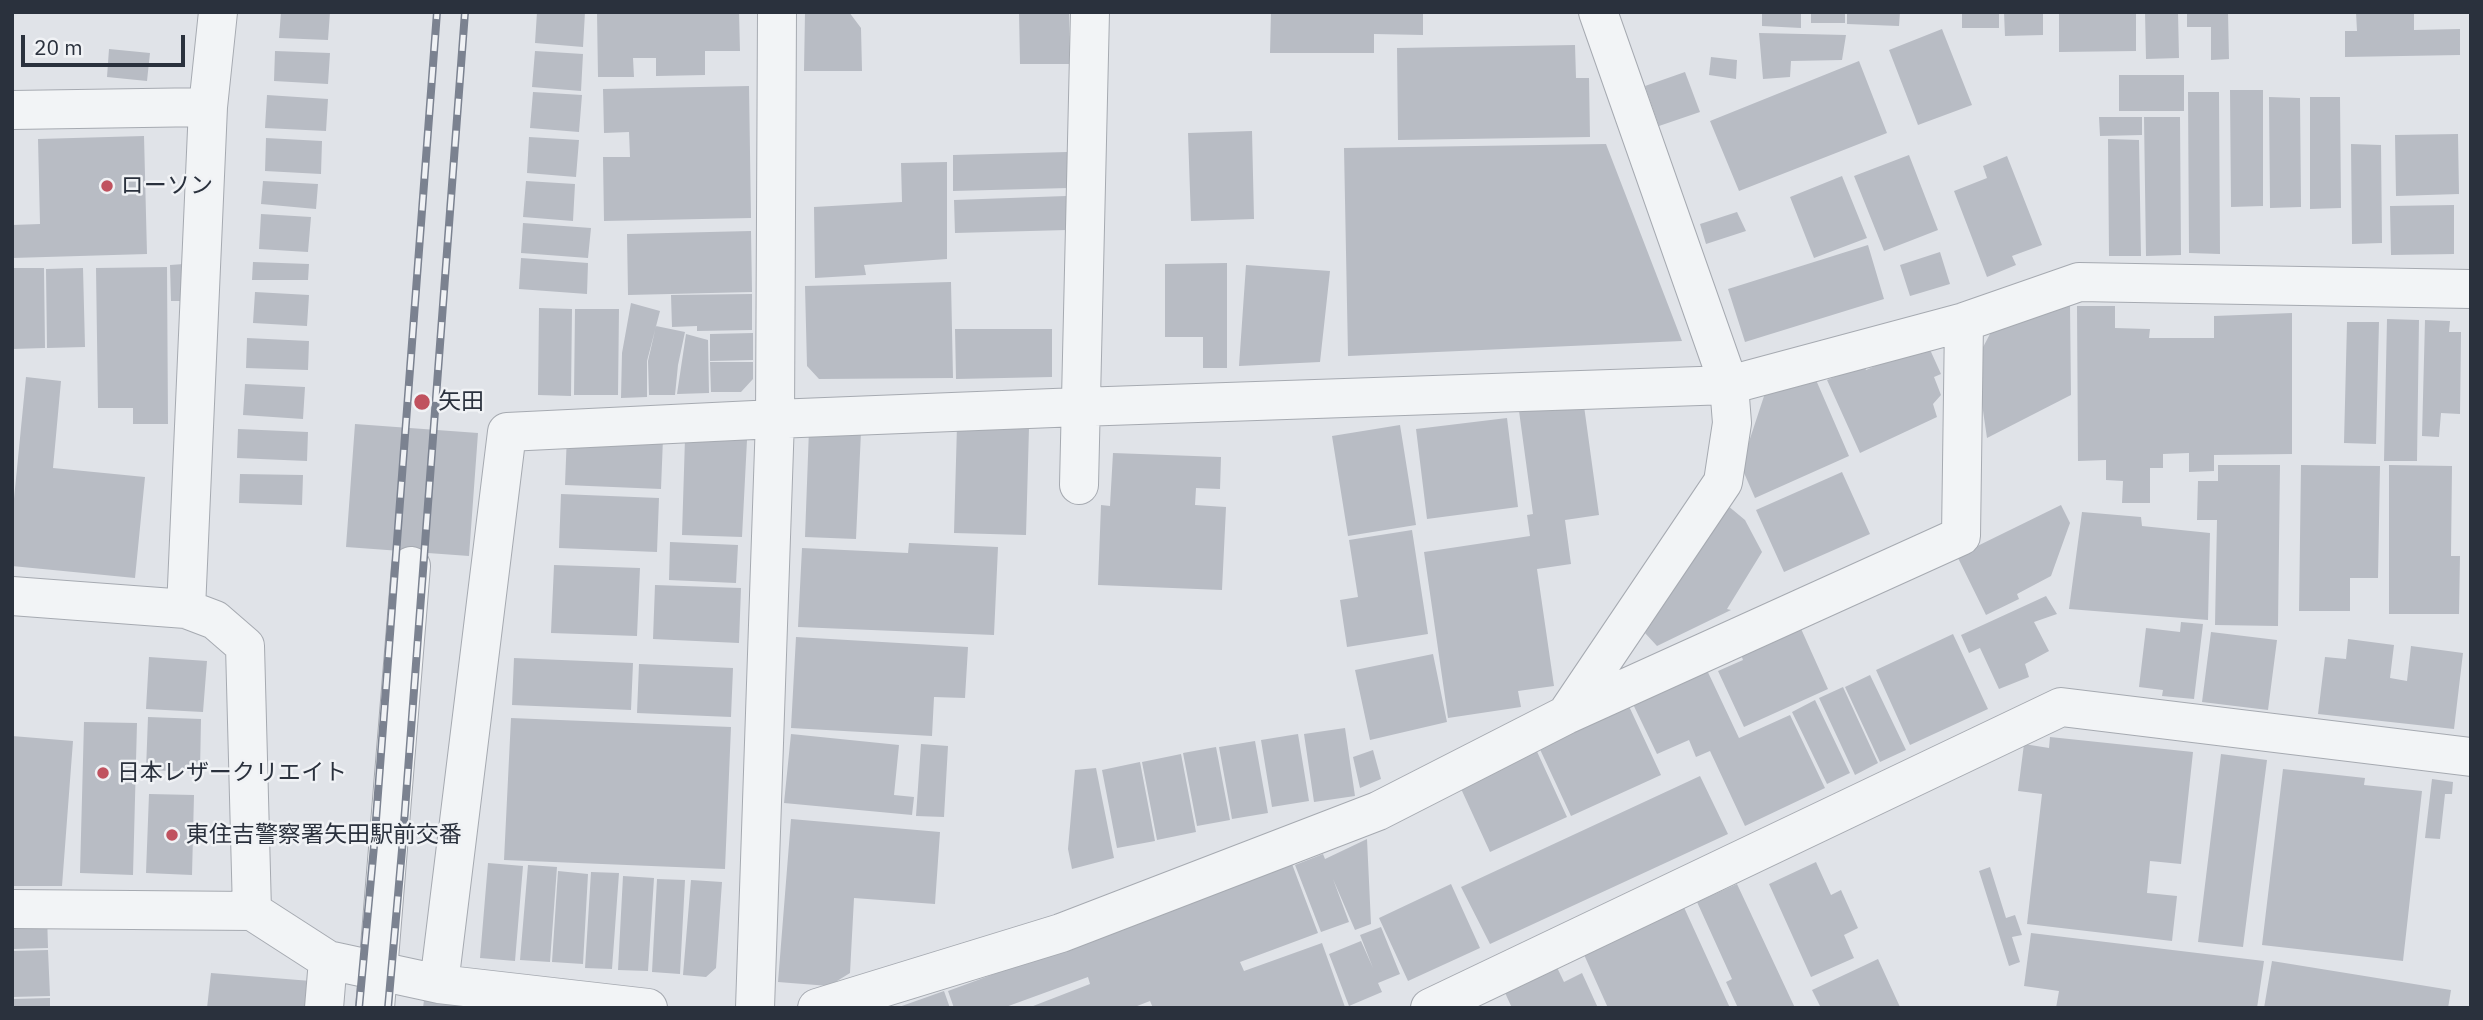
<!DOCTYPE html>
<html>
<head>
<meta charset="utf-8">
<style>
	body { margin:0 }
	#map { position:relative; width:2483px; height:1020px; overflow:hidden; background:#e0e3e8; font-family:"IBM Plex Sans",sans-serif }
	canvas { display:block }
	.frame { position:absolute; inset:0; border:14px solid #2a313d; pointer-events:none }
	.scale { position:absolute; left:21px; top:35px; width:164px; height:32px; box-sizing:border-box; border:4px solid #2a313d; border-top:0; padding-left:9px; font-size:21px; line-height:24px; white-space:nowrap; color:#2a313d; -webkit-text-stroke:5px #f0f2f5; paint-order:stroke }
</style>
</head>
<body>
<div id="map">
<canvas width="2483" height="1020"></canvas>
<div class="frame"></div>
<div class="scale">20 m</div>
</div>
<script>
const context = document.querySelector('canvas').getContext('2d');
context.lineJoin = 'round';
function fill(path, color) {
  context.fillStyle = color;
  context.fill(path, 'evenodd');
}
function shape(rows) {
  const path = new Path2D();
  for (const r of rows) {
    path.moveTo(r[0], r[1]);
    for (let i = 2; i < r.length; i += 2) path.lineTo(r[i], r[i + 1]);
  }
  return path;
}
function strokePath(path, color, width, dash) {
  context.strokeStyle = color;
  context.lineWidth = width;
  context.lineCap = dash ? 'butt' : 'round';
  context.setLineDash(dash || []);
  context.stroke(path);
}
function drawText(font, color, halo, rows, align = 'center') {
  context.font = font + ' "IBM Plex Sans","Noto Sans JP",sans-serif';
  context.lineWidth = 5;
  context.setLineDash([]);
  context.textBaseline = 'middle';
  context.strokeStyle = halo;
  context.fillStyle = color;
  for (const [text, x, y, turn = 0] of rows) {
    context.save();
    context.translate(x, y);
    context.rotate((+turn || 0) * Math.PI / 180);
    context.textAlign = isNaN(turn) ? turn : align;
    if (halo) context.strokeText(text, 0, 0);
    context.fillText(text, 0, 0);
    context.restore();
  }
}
fill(shape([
	[281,12,330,12,328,40,279,38],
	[537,12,585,12,583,47,535,43],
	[597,12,739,12,740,51,705,51,705,75,656,76,656,58,633,58,634,77,598,77],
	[805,12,849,12,861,28,862,71,804,71],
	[1019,12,1069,12,1070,64,1020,64],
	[1271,12,1423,12,1423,35,1374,34,1374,53,1270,53],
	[1762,12,1801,12,1801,28,1762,26],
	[1811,12,1845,12,1845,23,1811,23],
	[1847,12,1900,12,1899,26,1847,24],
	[1962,12,1999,12,1999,28,1962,28],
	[2004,12,2043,12,2043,35,2005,36],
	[2059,12,2136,12,2136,51,2059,52],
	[2145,12,2178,12,2179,58,2146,59],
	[2187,12,2228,12,2229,59,2211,60,2211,27,2187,27],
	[2356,12,2414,13,2414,30,2460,29,2460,55,2345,57,2345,31,2357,31],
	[1942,29,1972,105,1918,125,1889,50],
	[1759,33,1846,35,1842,60,1791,61,1790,77,1763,79],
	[1575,45,1576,78,1589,78,1590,137,1398,140,1397,48],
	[109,49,150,53,147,81,107,77],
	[275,51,330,53,328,84,274,81],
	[535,51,583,54,581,91,532,87],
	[1711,57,1737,60,1736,79,1709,75],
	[1859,61,1887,133,1739,191,1710,121],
	[1685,72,1700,112,1659,126,1645,86],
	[2119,75,2184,75,2184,111,2119,111],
	[749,86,751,218,604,221,603,157,630,157,629,132,604,133,603,89],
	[2230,90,2263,90,2263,206,2231,207],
	[533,92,582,95,579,132,530,128],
	[2188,92,2219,92,2220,254,2189,253],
	[267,95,328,99,326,131,265,128],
	[2269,97,2300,98,2301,207,2270,208],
	[2310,97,2340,97,2341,208,2310,209],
	[2099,117,2142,117,2142,135,2100,136],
	[2144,117,2180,117,2181,255,2146,256],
	[1252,131,1254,219,1191,221,1188,133],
	[2458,134,2459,194,2396,196,2395,135],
	[144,136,147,254,12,258,12,225,40,224,38,139],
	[529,137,579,140,576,177,527,173],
	[266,138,322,141,321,174,265,171],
	[2108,139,2139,140,2141,256,2109,256],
	[1606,144,1682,341,1348,356,1344,148],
	[2351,144,2381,145,2382,243,2352,244],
	[1067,152,1068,188,953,191,953,155],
	[1909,155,1938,230,1884,251,1854,176],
	[2007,156,2042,245,2012,256,2016,265,1987,277,1954,191,1987,178,1983,166],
	[947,162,947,259,864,265,866,275,815,278,814,207,902,202,901,163],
	[1842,176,1867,238,1814,258,1790,197],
	[263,181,318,184,316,209,261,204],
	[526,181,575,184,573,221,523,217],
	[1066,196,1067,230,955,233,954,200],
	[2454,205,2454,254,2391,255,2390,206],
	[1737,212,1746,231,1706,244,1700,224],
	[261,214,311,217,308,252,259,249],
	[523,223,591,228,588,258,521,253],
	[751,231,752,292,628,295,627,234],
	[1868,245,1884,299,1745,342,1728,289],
	[1940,252,1950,284,1910,296,1900,265],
	[521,258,588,263,587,294,519,289],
	[253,262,309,264,308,280,252,280],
	[1227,263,1227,368,1203,368,1203,337,1165,337,1165,264],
	[184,264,185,301,171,301,170,265],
	[1246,265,1330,271,1320,362,1239,366],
	[167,267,168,424,133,424,133,408,98,408,96,268],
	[12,268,44,268,45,348,12,349],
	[83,268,85,347,47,348,46,269],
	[951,282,953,378,819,379,807,366,805,286],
	[255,292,309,295,307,326,253,323],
	[752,294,752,330,697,331,697,326,672,327,671,295],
	[631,303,660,311,647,361,647,397,621,398,622,353],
	[2070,305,2071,395,1987,438,1981,397,1981,351,1991,332],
	[2077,306,2115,306,2115,328,2150,329,2149,338,2214,338,2214,316,2292,313,2292,454,2214,455,2214,471,2189,472,2189,453,2163,454,2163,468,2150,468,2150,503,2122,503,2123,481,2106,480,2106,460,2078,461],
	[539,308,572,309,571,396,538,395],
	[575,309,619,309,618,395,574,395],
	[2387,319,2419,320,2417,461,2384,461],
	[2425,320,2450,321,2449,332,2461,332,2460,414,2441,413,2439,437,2422,436],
	[2347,322,2379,322,2376,444,2344,443],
	[656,326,685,332,678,365,675,395,649,395,648,361],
	[955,329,1052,329,1052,377,956,379],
	[753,333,753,360,710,361,710,334],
	[686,334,708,340,709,393,677,394],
	[247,338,309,341,308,370,246,368],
	[1927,343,1941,374,1934,377,1941,395,1933,404,1937,417,1860,453,1827,380,1864,365,1866,370],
	[710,362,753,362,753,379,741,392,711,392],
	[1813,373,1849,456,1755,498,1741,466,1767,387],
	[26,377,61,381,53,468,145,477,135,578,12,566,12,519],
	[245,384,305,387,303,419,243,415],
	[1584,406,1599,515,1565,520,1571,564,1537,569,1554,686,1518,691,1521,707,1448,718,1424,552,1530,536,1527,515,1533,514,1519,411,1549,407,1550,411],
	[1507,418,1518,507,1427,519,1416,429],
	[355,424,478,433,469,556,346,547],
	[957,425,1029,428,1026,535,954,533],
	[1400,425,1416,525,1348,536,1332,436],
	[238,429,308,432,307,461,237,458],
	[809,429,861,432,856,539,805,537],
	[567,434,663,438,661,489,565,485],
	[685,438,747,440,742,537,682,535],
	[1113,453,1221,457,1220,489,1196,488,1195,505,1226,507,1222,590,1098,585,1101,505,1110,506],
	[2218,465,2280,465,2278,626,2215,625,2217,520,2197,520,2198,481,2218,481],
	[2301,465,2380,466,2378,578,2350,578,2350,611,2299,611],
	[2389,465,2452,466,2451,556,2460,556,2459,614,2389,614],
	[1842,472,1870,534,1784,572,1756,510],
	[240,474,303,475,302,505,239,503],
	[561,494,659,498,657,552,559,548],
	[1727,505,1745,520,1762,552,1727,609,1731,610,1657,646,1645,633],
	[2061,505,2070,523,2051,576,2017,594,2019,599,1986,615,1957,556],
	[2082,512,2141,517,2142,526,2210,533,2208,620,2069,609],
	[1412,530,1428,634,1347,647,1340,600,1358,597,1349,540],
	[670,542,738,545,736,583,669,580],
	[909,543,998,547,994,635,798,627,802,548,908,553],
	[554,565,640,568,637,636,551,633],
	[655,585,741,588,739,643,653,639],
	[2046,596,2057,614,2034,622,2049,651,2025,664,2029,677,1999,689,1980,648,1969,653,1961,635],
	[1798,622,1828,689,1744,727,1718,671,1743,660,1739,649],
	[2181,622,2203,624,2194,699,2162,696,2163,690,2139,687,2146,628,2180,632],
	[2211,632,2277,640,2268,710,2202,702],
	[1953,634,1988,709,1910,745,1876,670],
	[796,637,968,647,965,698,934,697,932,736,791,728],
	[2348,639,2394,645,2390,678,2407,681,2411,646,2463,653,2454,729,2318,714,2325,657,2346,659],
	[1433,654,1447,722,1370,740,1355,670],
	[149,657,207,661,203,712,146,709],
	[514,658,633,663,631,710,512,705],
	[639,664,733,668,731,717,637,713],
	[1705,666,1739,738,1790,715,1825,788,1745,826,1710,751,1696,757,1689,740,1657,754,1631,700],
	[1870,675,1906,750,1880,762,1845,687],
	[1843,687,1878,763,1855,775,1819,698],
	[1815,700,1850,773,1827,784,1792,712],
	[1627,702,1661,775,1571,816,1537,743],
	[148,717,201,719,200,772,146,770],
	[511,718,731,727,725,869,504,860],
	[84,722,137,723,133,875,80,873],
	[1345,728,1355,796,1314,802,1304,734],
	[791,734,899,745,894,795,914,797,912,815,784,803],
	[1298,734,1309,801,1272,807,1261,740],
	[12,736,73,741,62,886,12,886],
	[2050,737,2193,752,2181,864,2150,861,2147,893,2177,896,2172,941,2027,924,2042,794,2018,791,2024,744,2049,748],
	[1255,741,1268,813,1232,819,1219,747],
	[921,744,948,746,944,817,916,816],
	[1534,745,1567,817,1490,852,1457,780],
	[1216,747,1230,820,1197,826,1183,753],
	[1373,750,1381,779,1360,788,1353,757],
	[1181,754,1196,832,1157,840,1142,762],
	[2221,754,2267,760,2243,947,2198,942],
	[1140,762,1155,841,1117,848,1102,770],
	[1096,768,1114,858,1072,869,1068,849,1075,770],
	[2283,769,2365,778,2364,785,2422,791,2403,961,2262,945],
	[1700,776,1728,834,1490,944,1461,887],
	[2432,779,2453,782,2452,794,2445,794,2440,839,2425,838],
	[149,794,194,795,192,875,146,873],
	[791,819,940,832,935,904,854,898,850,973,829,986,778,982],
	[1367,839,1371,924,1355,930,1333,879,1349,922,1321,932,1295,865,1323,854,1325,859],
	[1816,862,1831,895,1841,890,1858,928,1844,935,1854,958,1811,977,1769,884],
	[488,863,523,866,515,961,480,958],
	[1292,864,1318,933,1240,962,1244,971,1322,943,1345,1007,1153,1008,1150,1001,1132,1008,1028,1008,1090,984,1088,977,1003,1008,954,1008,948,991],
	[528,865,557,867,550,962,520,960],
	[1990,867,2006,918,2015,915,2022,935,2012,937,2020,962,2009,966,1979,871],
	[558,871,588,874,583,964,552,962],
	[591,872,619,873,612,969,585,968],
	[623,876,654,878,648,971,618,970],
	[657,879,685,880,680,974,652,972],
	[691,880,722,882,716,968,706,977,683,975],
	[1451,884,1480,948,1408,981,1379,918],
	[1737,884,1795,1008,1738,1008,1726,982,1732,979,1697,902],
	[1682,903,1730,1008,1608,1008,1581,948],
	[12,913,47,914,48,948,12,949],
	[1381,927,1400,974,1378,983,1382,992,1349,1006,1329,954,1361,941,1373,968,1360,935],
	[2031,933,2264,961,2257,1008,2056,1008,2059,991,2024,986],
	[48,950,50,996,12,997,12,951],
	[1553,959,1564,982,1582,973,1598,1008,1512,1008,1501,984],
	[1878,959,1900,1007,1821,1008,1812,990],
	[2272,961,2451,990,2448,1008,2264,1008],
	[211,973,311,981,309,1008,207,1008],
	[944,991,950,1008,899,1008,899,1007],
	[50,998,50,1008,12,1008,12,999],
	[424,1000,472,1004,472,1008,423,1008]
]), '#b8bcc4');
const pedestrian = shape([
	[375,1008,411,566]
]);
const minor = shape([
	[218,12,208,107,186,609,215,620,245,646,252,911,328,960],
	[12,110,208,107],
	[1079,485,1090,12],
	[12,596,186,609],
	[1566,715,1723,482,1732,423,1729,385,1598,12],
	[12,909,252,911],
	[439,984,507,432,775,419,1079,407,1729,385,1964,322,2079,282,2471,289],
	[324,1008,328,960,439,984,648,1008],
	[755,1008,775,419,777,12],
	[817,1008,1061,933,1378,811,1566,715,1961,536,1964,322],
	[1430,1008,2061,707,2471,757]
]);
strokePath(pedestrian, '#a6aab1', 40);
strokePath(minor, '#a6aab1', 40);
strokePath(pedestrian, '#f2f4f6', 38);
strokePath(minor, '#f2f4f6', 38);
const rail = shape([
	[359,1008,374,846,437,12],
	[388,1008,402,850,465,12]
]);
strokePath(rail, '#7b8290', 8);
strokePath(rail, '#f0f2f5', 5, [16]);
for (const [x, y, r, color] of [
	[107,186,7,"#c0525f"],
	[422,402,9,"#c0525f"],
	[103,773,7,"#c0525f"],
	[172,835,7,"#c0525f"]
]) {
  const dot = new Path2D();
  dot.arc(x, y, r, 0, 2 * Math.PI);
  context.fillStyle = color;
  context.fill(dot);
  strokePath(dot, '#f0f2f5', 2.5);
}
drawText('23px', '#2a313d', '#f0f2f5', [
	["ローソン",121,186],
	["矢田",438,402],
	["日本レザークリエイト",117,773],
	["東住吉警察署矢田駅前交番",186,835]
], 'left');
</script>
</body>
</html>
